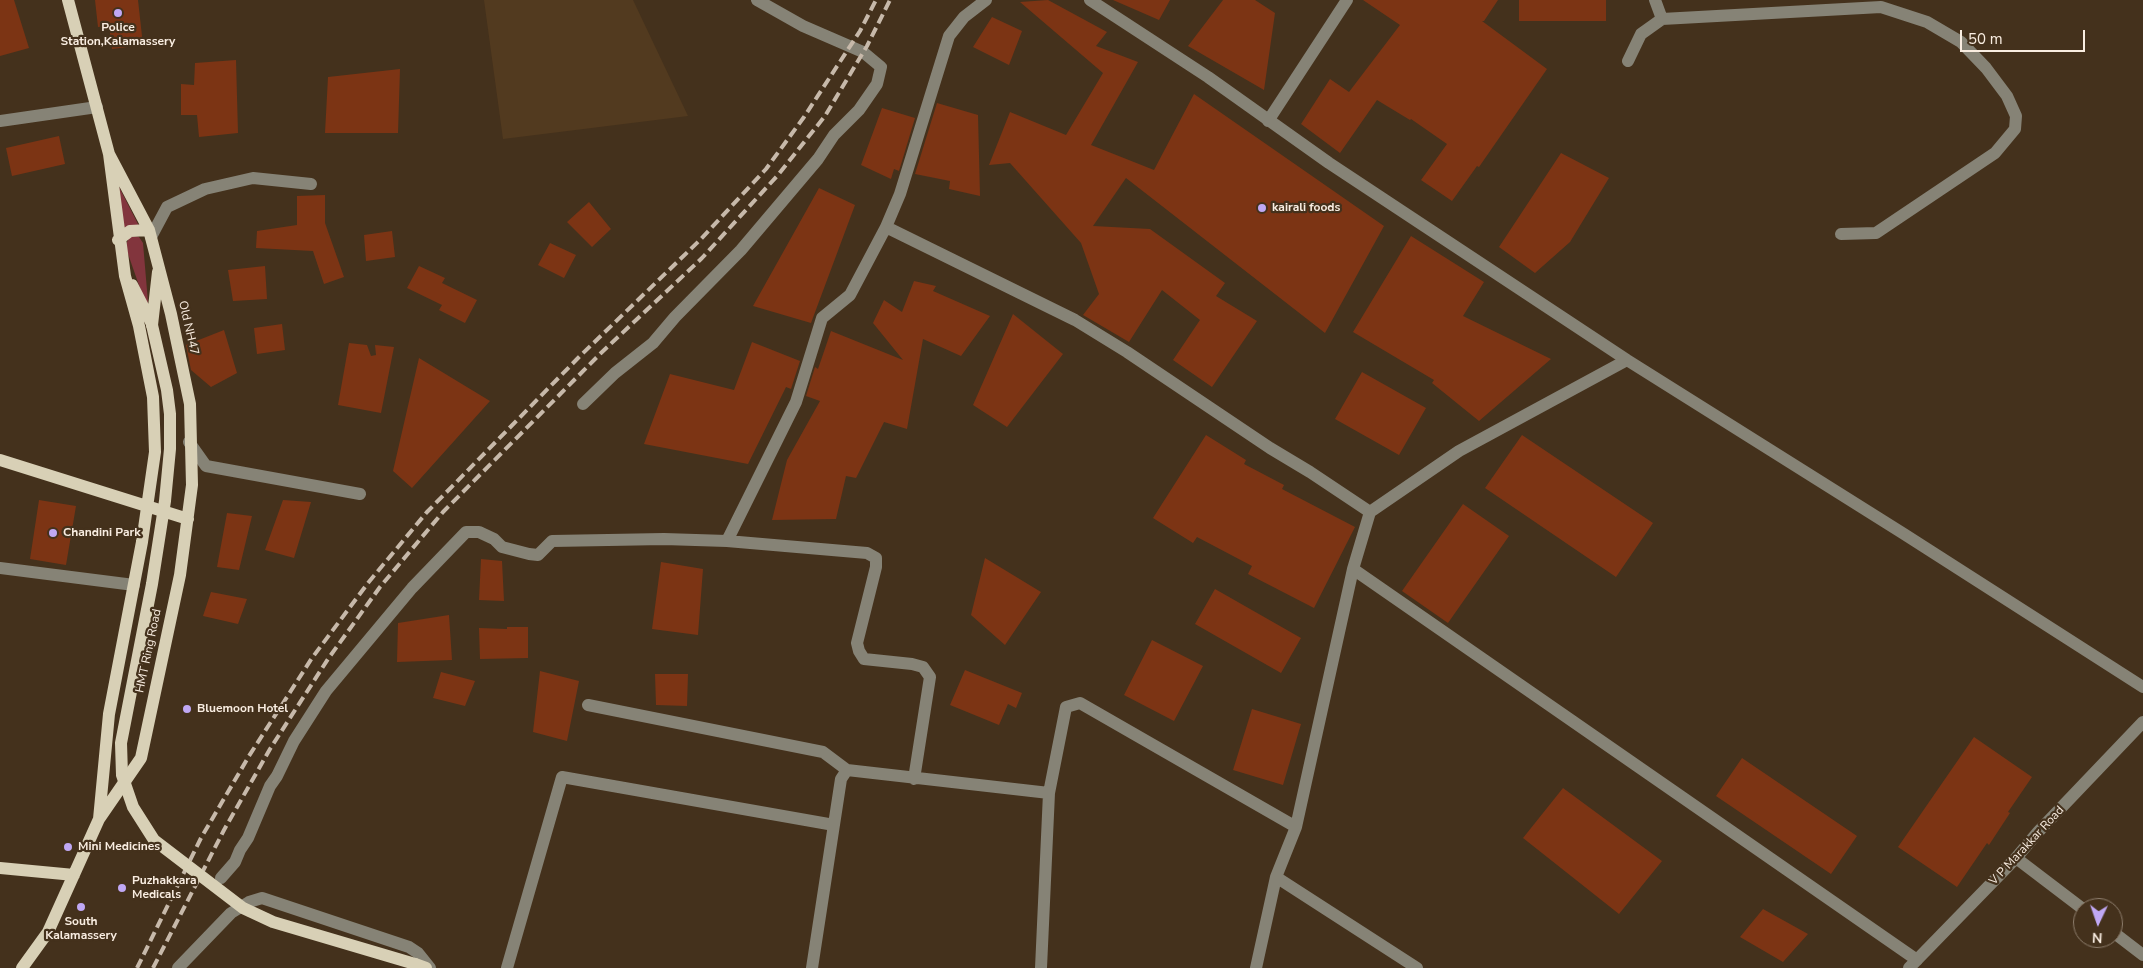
<!DOCTYPE html>
<html>
<head>
<meta charset="utf-8">
<style>
	body { margin:0 }
	#map { position:relative; width:2143px; height:968px; overflow:hidden; background:#44311c; font-family:"Nunito Sans",sans-serif }
	canvas { display:block }
	.north { position:absolute; left:2073px; top:898px; width:50px; height:50px; box-sizing:border-box; background:#44311c; border:1px solid #8c7c6b; border-radius:50%; rotate:183deg; font-size:14px; font-weight:700; line-height:20px; text-align:center; color:#f9ede1 }
	.north::after { content:''; display:block; margin:auto; width:18px; height:22px; background:#c0a8f4; clip-path:polygon(50% 0,100% 100%,50% 72%,0 100%) }
	.scale { position:absolute; left:1960px; top:30px; width:125px; height:22px; box-sizing:border-box; border:2px solid #f9ede1; border-top:0; padding-left:6px; font-size:15px; line-height:18px; white-space:nowrap; color:#f9ede1; -webkit-text-stroke:4px #44311c; paint-order:stroke }
</style>
</head>
<body>
<div id="map">
<canvas width="2143" height="968"></canvas>
<div class="north">N</div>
<div class="scale">50 m</div>
</div>
<script>
const context = document.querySelector('canvas').getContext('2d');
context.lineJoin = 'round';
function fill(path, color) {
  context.fillStyle = color;
  context.fill(path, 'evenodd');
}
function shape(rows) {
  const path = new Path2D();
  for (const r of rows) {
    path.moveTo(r[0], r[1]);
    for (let i = 2; i < r.length; i += 2) path.lineTo(r[i], r[i + 1]);
  }
  return path;
}
function strokePath(path, color, width, dash) {
  context.strokeStyle = color;
  context.lineWidth = width;
  context.lineCap = dash ? 'butt' : 'round';
  context.setLineDash(dash || []);
  context.stroke(path);
}
function drawText(font, color, halo, rows, align = 'center') {
  context.font = font + ' "Nunito Sans",sans-serif';
  context.lineWidth = 4.5;
  context.setLineDash([]);
  context.textBaseline = 'middle';
  context.strokeStyle = halo;
  context.fillStyle = color;
  for (const [text, x, y, turn = 0] of rows) {
    context.save();
    context.translate(x, y);
    context.rotate((+turn || 0) * Math.PI / 180);
    context.textAlign = isNaN(turn) ? turn : align;
    if (halo) context.strokeText(text, 0, 0);
    context.fillText(text, 0, 0);
    context.restore();
  }
}
fill(shape([
	[484,0,633,0,688,116,503,139]
]), '#523a1f');
fill(shape([
	[119,187,139,226,122,230],
	[130,236,139,237,143,243,149,314,127,251,126,244]
]), '#82353d');
fill(shape([
	[0,0,14,0,29,48,0,56],
	[95,0,138,0,143,45,112,49,109,26,98,27],
	[1048,0,1107,32,1096,46,1138,62,1091,145,1154,170,1194,94,1384,226,1325,333,1126,178,1093,226,1150,229,1225,283,1216,296,1257,321,1212,387,1173,360,1200,320,1162,290,1129,342,1083,315,1099,294,1081,243,1010,163,989,165,1010,112,1066,135,1103,73,1020,2],
	[1113,0,1170,0,1159,20],
	[1223,0,1255,0,1275,13,1264,90,1188,46],
	[1363,0,1498,0,1484,21,1482,21,1547,69,1479,167,1477,166,1452,201,1421,180,1447,144,1411,119,1410,120,1377,100,1340,153,1301,124,1330,79,1349,92,1400,25],
	[1519,0,1606,0,1606,21,1519,21],
	[992,17,1022,31,1009,65,973,47],
	[236,60,238,133,199,137,197,115,181,115,181,84,194,85,195,63],
	[400,69,398,133,325,133,328,77],
	[937,103,978,115,980,196,949,189,950,181,915,174],
	[882,108,915,118,899,171,894,169,891,179,861,165],
	[59,136,65,164,12,176,6,148],
	[1561,153,1609,178,1570,242,1535,273,1499,247],
	[819,188,855,205,811,323,753,306],
	[325,195,325,223,344,277,324,284,313,251,256,248,257,231,297,225,297,196],
	[589,202,611,229,592,247,567,222],
	[392,231,395,257,366,261,364,235],
	[1411,236,1484,282,1463,316,1551,359,1479,421,1432,383,1434,380,1353,332],
	[550,243,576,255,564,278,538,265],
	[265,266,267,299,233,301,228,270],
	[419,266,445,278,442,283,477,300,465,323,439,310,442,305,407,288],
	[914,281,936,286,933,291,990,316,961,356,923,339,907,429,884,422,856,478,846,476,836,519,772,520,787,460,820,401,806,396,815,367,818,369,831,331,903,360,873,323,884,300,902,312],
	[1013,314,1063,354,1007,427,973,405],
	[282,324,285,350,257,354,254,328],
	[224,330,237,373,211,387,191,370,186,345],
	[752,342,800,361,791,389,786,387,748,464,644,444,670,374,734,390],
	[349,343,367,345,371,356,376,355,375,345,394,347,381,413,338,405],
	[419,358,490,401,412,488,393,471],
	[1362,372,1426,408,1399,455,1335,419],
	[1206,435,1246,460,1244,464,1284,485,1282,489,1355,527,1314,608,1248,574,1252,566,1197,537,1193,543,1153,518],
	[1522,435,1653,523,1616,577,1485,488],
	[39,500,76,506,66,565,30,559],
	[283,500,311,502,294,558,265,550],
	[1463,504,1509,536,1448,623,1402,591],
	[227,513,252,516,239,570,217,567],
	[985,558,1041,592,1005,645,971,615],
	[481,559,502,561,504,601,479,600],
	[661,562,703,569,698,635,652,629],
	[1215,589,1301,638,1281,673,1195,624],
	[211,592,247,599,238,624,203,616],
	[449,615,452,660,397,662,398,623],
	[507,627,528,627,528,658,480,659,479,628,507,629],
	[1152,640,1203,666,1174,721,1124,695],
	[965,670,1022,693,1016,708,1008,704,999,725,950,705],
	[540,671,579,681,567,741,533,732],
	[441,672,475,681,465,706,433,698],
	[655,674,688,674,687,706,656,705],
	[1252,709,1301,724,1283,785,1233,770],
	[1974,737,2032,777,2008,812,2010,813,1989,845,1987,843,1957,887,1898,847],
	[1742,758,1857,836,1831,874,1716,796],
	[1563,788,1662,861,1619,914,1523,838],
	[1763,909,1808,934,1783,962,1740,937]
]), '#7c3414');
strokePath(shape([
	[1090,0,1208,77,1329,163,1627,360,1904,534,2143,687],
	[1655,0,1662,19],
	[1628,61,1641,34,1662,19,1881,7,1927,22,1961,42,1986,68,2007,96,2016,116,2015,129,1995,153,1876,233,1841,234],
	[0,121,97,107],
	[1268,121,1347,0],
	[886,227,1075,320,1127,352,1270,448,1310,472,1370,512],
	[151,237,167,207,205,189,253,178,311,184],
	[583,404,615,373,653,343,675,317,741,250,818,159,834,135,859,110,877,84,881,67,863,52,803,26,757,0],
	[189,442,206,466,360,494],
	[727,541,796,402,822,318,850,295,886,227,900,194,949,36,964,17,986,0],
	[0,568,134,585],
	[1353,569,1917,960],
	[588,705,823,752,847,770],
	[1049,793,1066,707,1080,703,1296,827,1276,877,1256,968],
	[1296,827,1353,569,1370,512,1459,451,1627,360],
	[2016,858,2083,909],
	[1276,877,1417,968],
	[221,878,235,862,240,850,248,838,270,786,277,776,294,741,326,691,412,588,466,532,479,532,494,539,502,547,529,554,538,555,552,541,664,539,727,541,867,553,876,558,876,567,857,643,859,651,864,659,912,664,923,667,930,677,914,779],
	[2113,932,2143,955],
	[178,968,231,913,249,902,262,898,409,947,418,953,430,968],
	[507,968,562,777,834,825],
	[812,968,841,779,847,770,1049,793,1041,968],
	[1909,968,2016,858,2038,832,2143,722]
]), '#868376', 12);
strokePath(shape([
	[68,0,109,154,125,276,139,326,153,397,155,452,142,542,109,714,99,819],
	[118,240,130,231,149,230],
	[132,285,151,322],
	[152,325,158,272],
	[0,460,188,519],
	[0,868,74,875],
	[415,964,426,968],
	[22,968,48,932,99,819,141,758,180,575,192,485,190,404,171,314,149,230,109,154]
]), '#d8d0b6', 12);
strokePath(shape([
	[137,968,201,838,249,756,312,658,368,583,427,512,579,357,700,240,766,169,804,117,860,31,876,0],
	[153,968,224,830,270,749,328,659,380,587,443,512,601,353,702,258,778,175,825,116,867,46,890,0]
]), '#c7b9aa', 4, [10, 5]);
strokePath(shape([
	[152,325,167,390,170,414,170,449,165,501,152,584,121,743,122,775,133,807,154,840,243,908,273,922,415,964]
]), '#d8d0b6', 12);
for (const [x, y, r, color] of [
	[118,13,5,"#c0a8f4"],
	[1262,208,5,"#c0a8f4"],
	[53,533,5,"#c0a8f4"],
	[187,709,5,"#c0a8f4"],
	[68,847,5,"#c0a8f4"],
	[122,888,5,"#c0a8f4"],
	[81,907,5,"#c0a8f4"]
]) {
  const dot = new Path2D();
  dot.arc(x, y, r, 0, 2 * Math.PI);
  context.fillStyle = color;
  context.fill(dot);
  strokePath(dot, '#44311c', 2);
}
drawText('bold 12px', '#f9ede1', '#44311c', [
	["Police",118,28,"center"],
	["Station,Kalamassery",118,42,"center"],
	["kairali foods",1272,208],
	["Chandini Park",63,533],
	["Bluemoon Hotel",197,709],
	["Mini Medicines",78,847],
	["Puzhakkara",132,881],
	["Medicals",132,895],
	["South",81,922,"center"],
	["Kalamassery",81,936,"center"]
], 'left');
drawText('12px', '#f9ede1', '#44311c', [
	["Old NH47",188,328,77],
	["HMT Ring Road",149,651,-78],
	["V P Marakkar Road",2027,846,-47]
]);
</script>
</body>
</html>
